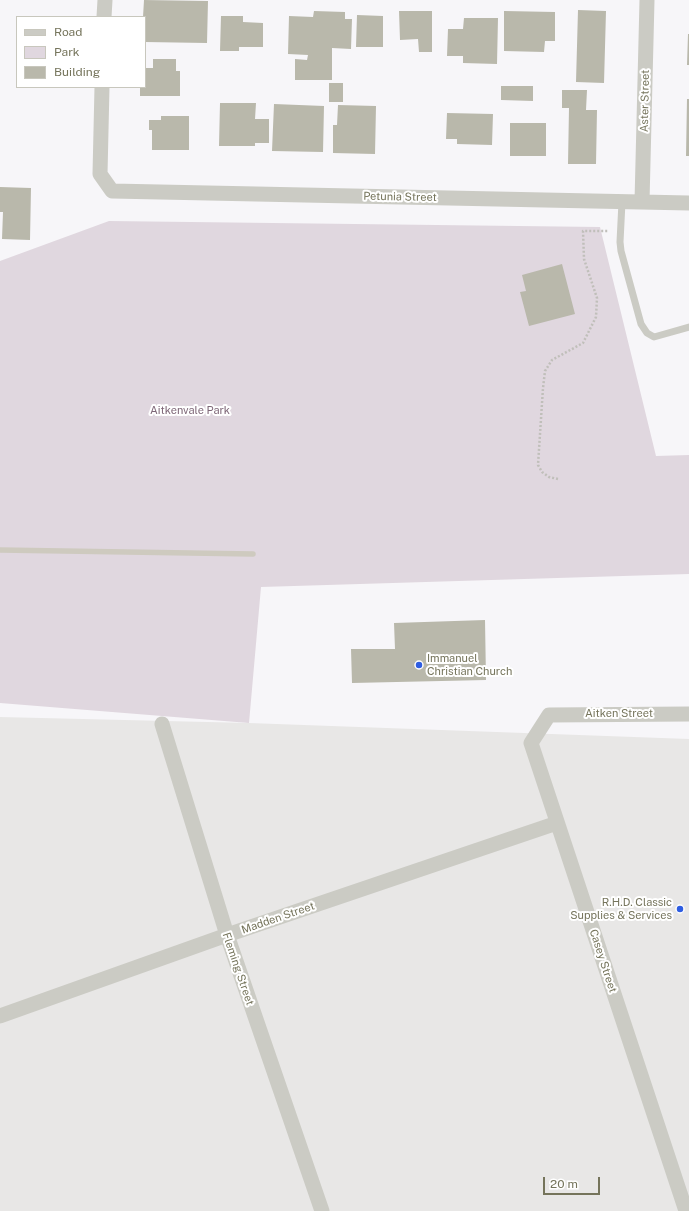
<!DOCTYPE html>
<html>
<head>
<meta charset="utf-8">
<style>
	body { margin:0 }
	#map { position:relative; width:689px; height:1211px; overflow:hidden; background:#f7f6f9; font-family:"Public Sans",sans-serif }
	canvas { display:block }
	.legend { position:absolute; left:16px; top:16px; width:130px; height:72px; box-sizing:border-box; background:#fff; border:1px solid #c8c7bd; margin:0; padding:5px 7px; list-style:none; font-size:12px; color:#75745b }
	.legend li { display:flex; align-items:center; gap:8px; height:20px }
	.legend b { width:20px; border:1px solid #c8c7bd }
	.scale { position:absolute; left:543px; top:1177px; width:57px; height:18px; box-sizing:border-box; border:2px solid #75745b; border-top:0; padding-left:5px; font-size:12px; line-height:14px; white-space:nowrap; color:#75745b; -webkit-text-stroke:3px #fff; paint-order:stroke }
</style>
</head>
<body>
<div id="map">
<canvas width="689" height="1211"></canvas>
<ul class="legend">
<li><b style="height:5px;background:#cbcbc4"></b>Road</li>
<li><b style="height:11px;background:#e0d7df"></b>Park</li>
<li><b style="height:11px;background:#b9b8ab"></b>Building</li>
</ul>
<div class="scale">20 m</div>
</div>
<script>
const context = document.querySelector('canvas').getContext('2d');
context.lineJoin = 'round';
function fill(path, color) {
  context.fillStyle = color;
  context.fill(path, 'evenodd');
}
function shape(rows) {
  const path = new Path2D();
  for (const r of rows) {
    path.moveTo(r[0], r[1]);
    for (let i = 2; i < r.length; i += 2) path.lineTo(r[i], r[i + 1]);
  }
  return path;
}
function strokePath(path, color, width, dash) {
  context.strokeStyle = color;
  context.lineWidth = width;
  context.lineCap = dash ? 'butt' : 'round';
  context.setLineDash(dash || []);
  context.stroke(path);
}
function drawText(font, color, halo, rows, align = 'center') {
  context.font = font + ' "Public Sans",sans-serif';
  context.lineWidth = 4;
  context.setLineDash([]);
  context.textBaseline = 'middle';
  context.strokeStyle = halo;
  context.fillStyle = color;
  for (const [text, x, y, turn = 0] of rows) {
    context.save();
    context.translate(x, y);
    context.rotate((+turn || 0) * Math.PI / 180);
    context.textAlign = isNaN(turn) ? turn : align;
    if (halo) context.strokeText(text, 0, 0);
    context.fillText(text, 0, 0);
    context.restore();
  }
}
fill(shape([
	[0,717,249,723,689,739,689,1211,0,1211]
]), '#e8e7e6');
fill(shape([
	[109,221,600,227,656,456,689,455,689,574,261,587,249,723,0,703,0,261]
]), '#e0d7df');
strokePath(shape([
	[0,550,253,554]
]), '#cecabf', 5.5);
fill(shape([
	[144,0,208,1,207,43,145,42,145,17,143,17],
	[578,10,606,11,604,83,576,82],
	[314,11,345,12,345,19,352,19,351,49,332,48,332,80,295,80,295,59,307,60,308,55,288,54,289,16,313,17],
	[399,11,432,11,432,52,419,52,418,39,400,40],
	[504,11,555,12,555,41,545,41,544,52,504,51],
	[357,15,383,16,383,47,356,47],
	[221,16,243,16,243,22,263,23,263,47,239,47,239,51,220,51],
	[464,18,498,18,497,64,463,63,463,56,447,56,448,29,463,29],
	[688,34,689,34,689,65,687,65],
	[153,59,176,59,176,71,180,71,180,96,140,96,140,87,145,87,145,68,153,68],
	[329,83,343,83,343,102,329,102],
	[501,86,533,86,533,101,501,100],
	[562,90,587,90,586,110,597,110,596,164,568,164,569,108,562,108],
	[687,99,689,99,689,156,686,156],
	[220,103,256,103,255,119,269,119,269,143,255,143,255,146,219,146],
	[274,104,324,106,323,152,272,151],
	[338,105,376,106,375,154,333,153,333,125,337,125],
	[447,113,493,114,492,145,457,144,457,139,446,139],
	[161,116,189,116,189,150,152,150,152,130,149,130,149,120,161,120],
	[510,123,546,123,546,156,510,156],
	[0,187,31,188,30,240,2,239,3,212,0,212],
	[562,264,575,314,529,326,520,292,526,291,522,275],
	[485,620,486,680,352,683,351,649,395,649,394,623]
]), '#b9b8ab');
strokePath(shape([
	[558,479,549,477,542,472,538,465,543,388,545,371,552,360,583,343,596,317,597,298,584,259,583,231,608,231]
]), '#c0bfba', 2.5, [2, 2]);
strokePath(shape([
	[622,202,620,242,621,251,641,324,647,333,654,337,689,327]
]), '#cbcbc4', 7);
strokePath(shape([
	[104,17,105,0],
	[102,87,100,174,112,191,689,203],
	[642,202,647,0],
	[162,724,227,935,322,1211],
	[0,1016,227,935,557,823],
	[686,1211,531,743,549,715,689,714]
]), '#cbcbc4', 15);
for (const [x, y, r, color] of [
	[419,665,4,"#2e5de1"],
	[680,909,4,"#2e5de1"]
]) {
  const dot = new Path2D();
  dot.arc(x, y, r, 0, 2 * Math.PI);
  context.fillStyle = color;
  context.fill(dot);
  strokePath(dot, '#fff', 1.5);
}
drawText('11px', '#75745b', '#fff', [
	["Aster Street",645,101,-89],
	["Petunia Street",400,197,1],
	["Aitken Street",619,714],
	["Madden Street",278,918,-19],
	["Casey Street",603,961,72],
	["Fleming Street",238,969,71]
]);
drawText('11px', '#7e6777', '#fff', [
	["Aitkenvale Park",190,411]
]);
drawText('11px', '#75745b', '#fff', [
	["Immanuel",427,659],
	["Christian Church",427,672],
	["R.H.D. Classic",672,903,"right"],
	["Supplies & Services",672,916,"right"]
], 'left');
</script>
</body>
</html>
